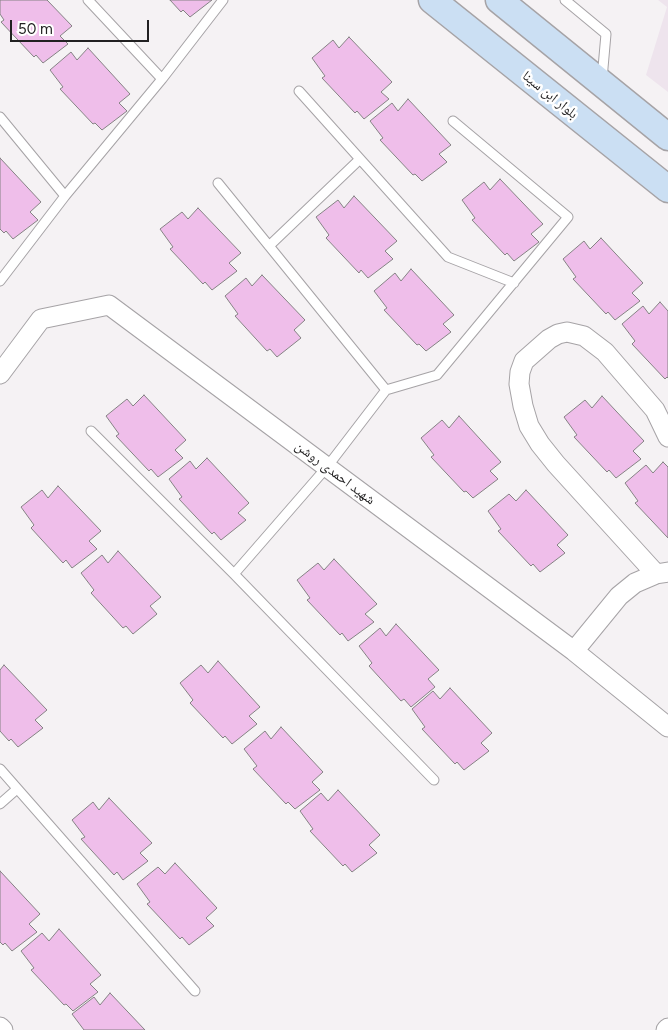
<!DOCTYPE html>
<html>
<head>
<meta charset="utf-8">
<style>
	body { margin:0 }
	#map { position:relative; width:668px; height:1030px; overflow:hidden; background:#f5f2f4; font-family:Figtree,sans-serif }
	canvas { display:block }
	.scale { position:absolute; left:10px; top:20px; width:139px; height:22px; box-sizing:border-box; border:2px solid #222122; border-top:0; padding-left:6px; font-size:15px; line-height:18px; white-space:nowrap; color:#222122; -webkit-text-stroke:4px #fff; paint-order:stroke }
</style>
</head>
<body>
<div id="map">
<canvas width="668" height="1030"></canvas>
<div class="scale">50 m</div>
</div>
<script>
const context = document.querySelector('canvas').getContext('2d');
context.lineJoin = 'round';
function fill(path, color) {
  context.fillStyle = color;
  context.fill(path, 'evenodd');
}
function shape(rows) {
  const path = new Path2D();
  for (const r of rows) {
    path.moveTo(r[0], r[1]);
    for (let i = 2; i < r.length; i += 2) path.lineTo(r[i], r[i + 1]);
  }
  return path;
}
function strokePath(path, color, width, dash) {
  context.strokeStyle = color;
  context.lineWidth = width;
  context.lineCap = dash ? 'butt' : 'round';
  context.setLineDash(dash || []);
  context.stroke(path);
}
function drawText(font, color, halo, rows, align = 'center') {
  context.font = font + ' Figtree,"Noto Naskh Arabic",sans-serif';
  context.lineWidth = 5;
  context.setLineDash([]);
  context.textBaseline = 'middle';
  context.strokeStyle = halo;
  context.fillStyle = color;
  for (const [text, x, y, turn = 0] of rows) {
    context.save();
    context.translate(x, y);
    context.rotate((+turn || 0) * Math.PI / 180);
    context.textAlign = isNaN(turn) ? turn : align;
    if (halo) context.strokeText(text, 0, 0);
    context.fillText(text, 0, 0);
    context.restore();
  }
}
fill(shape([
	[658,0,668,0,668,92,646,75,667,7]
]), '#eee4ed');
const building = shape([
	[0,0,47,0,72,26,60,36,68,44,43,63,36,55,34,57,1,22,4,20,0,14,0,0],
	[170,0,212,0,190,17,183,10,181,12,170,0],
	[349,37,392,82,381,92,389,99,364,119,357,111,355,113,322,78,325,76,312,58,333,40,339,48,349,37],
	[88,48,130,94,119,103,127,111,102,130,95,123,93,124,60,89,63,87,50,70,71,52,77,60,88,48],
	[408,99,451,145,439,154,447,162,422,181,415,174,413,175,380,140,383,138,370,121,392,103,398,111,408,99],
	[0,158,41,202,30,212,38,220,13,239,6,231,4,233,0,229,0,158],
	[500,179,543,224,531,234,539,242,514,261,507,253,505,255,472,220,475,218,462,200,484,182,490,190,500,179],
	[354,196,397,241,385,251,393,259,368,278,361,270,359,273,326,238,329,235,316,217,338,200,344,208,354,196],
	[198,208,241,253,229,263,237,271,212,290,205,282,203,284,170,249,173,247,160,229,182,212,188,219,198,208],
	[601,238,643,283,632,293,640,301,615,320,608,312,606,314,573,279,576,277,563,259,584,241,590,249,601,238],
	[411,269,454,315,443,324,451,332,426,351,419,344,417,345,384,310,387,308,374,291,395,273,401,281,411,269],
	[262,275,305,320,294,330,301,338,277,357,270,349,267,351,235,316,238,314,225,296,246,278,252,286,262,275],
	[660,302,668,311,668,378,667,377,665,379,632,344,635,341,622,324,643,306,649,314,660,302],
	[144,395,186,440,175,450,183,458,158,477,151,469,149,471,116,436,119,434,106,416,127,399,133,406,144,395],
	[602,396,644,441,633,451,641,459,616,478,609,470,607,472,574,437,577,435,564,417,585,400,592,408,602,396],
	[459,416,501,462,490,471,498,479,473,498,466,491,464,492,431,457,434,455,421,438,442,420,449,428,459,416],
	[207,458,249,503,238,513,246,520,221,540,214,532,212,534,179,499,182,497,169,479,190,461,196,469,207,458],
	[663,462,668,467,668,538,635,503,638,501,625,483,646,465,653,473,663,462],
	[58,486,101,531,89,541,97,549,72,568,66,560,63,563,31,528,34,525,21,507,42,490,48,498,58,486],
	[526,490,568,535,557,545,565,553,540,572,533,564,531,566,498,531,501,529,488,511,509,494,516,501,526,490],
	[118,551,161,597,150,606,157,614,133,634,126,626,123,628,91,593,94,590,81,573,102,555,108,563,118,551],
	[334,559,377,604,365,614,374,622,348,641,342,633,340,635,307,600,310,598,297,580,318,563,324,570,334,559],
	[396,624,439,670,428,679,435,687,411,707,404,699,401,701,369,666,372,663,359,646,380,628,386,636,396,624],
	[218,661,260,707,249,716,257,724,232,744,225,736,223,738,190,703,193,700,180,683,201,665,208,673,218,661],
	[4,665,47,710,35,720,43,728,18,747,11,739,9,741,0,731,0,670,4,665],
	[450,688,492,733,481,743,489,751,464,770,457,762,455,764,422,729,425,727,412,709,433,691,440,699,450,688],
	[281,727,323,772,312,782,320,790,295,809,288,802,286,804,253,769,257,766,244,749,265,731,271,739,281,727],
	[338,790,380,835,369,845,377,853,352,872,345,864,343,866,310,831,313,829,300,811,321,793,328,801,338,790],
	[109,798,152,843,140,853,148,861,123,880,117,872,114,875,81,839,85,837,72,820,93,802,99,810,109,798],
	[175,863,217,908,206,918,214,926,189,945,182,937,180,939,147,904,150,902,137,884,158,867,165,874,175,863],
	[0,871,40,914,29,924,37,932,12,951,5,943,3,945,0,942,0,871],
	[59,929,101,975,90,984,98,992,73,1011,66,1004,64,1005,31,970,34,968,21,951,42,933,49,941,59,929],
	[110,993,145,1030,84,1030,72,1014,94,997,100,1005,110,993]
]);
fill(building, '#efbeea');
strokePath(building, '#858284', 1);
const lane = shape([
	[88,0,162,79],
	[565,0,606,34,602,79],
	[299,91,448,257,514,283],
	[0,117,65,196],
	[218,183,386,390,327,467,234,574],
	[269,246,360,159],
	[0,281,65,196,162,79,223,0],
	[386,390,437,375,568,217,453,121],
	[91,431,234,574,434,780],
	[0,769,195,991],
	[0,804,17,789]
]);
const street = shape([
	[0,374,41,319,109,305,574,651,668,727],
	[656,574,556,464,540,444,529,426,523,406,519,384,520,372,524,361,549,339,558,334,567,332,584,336,605,352,655,410,668,437],
	[574,651,619,596,635,583,656,574,668,572],
	[0,1027,3,1030],
	[666,1030,668,1028]
]);
const secondary = shape([
	[432,0,668,189],
	[499,0,668,137]
]);
strokePath(lane, '#a6a3a6', 11);
strokePath(street, '#a6a3a6', 21);
strokePath(secondary, '#a6a3a6', 29);
strokePath(lane, '#fff', 9);
strokePath(street, '#fff', 19);
strokePath(secondary, '#cbdff3', 26);
drawText('14px', '#222122', '#fff', [
	["بلوار ابن سینا",550,95,39],
	["شهید احمدی روشن",335,473,37]
]);
</script>
</body>
</html>
